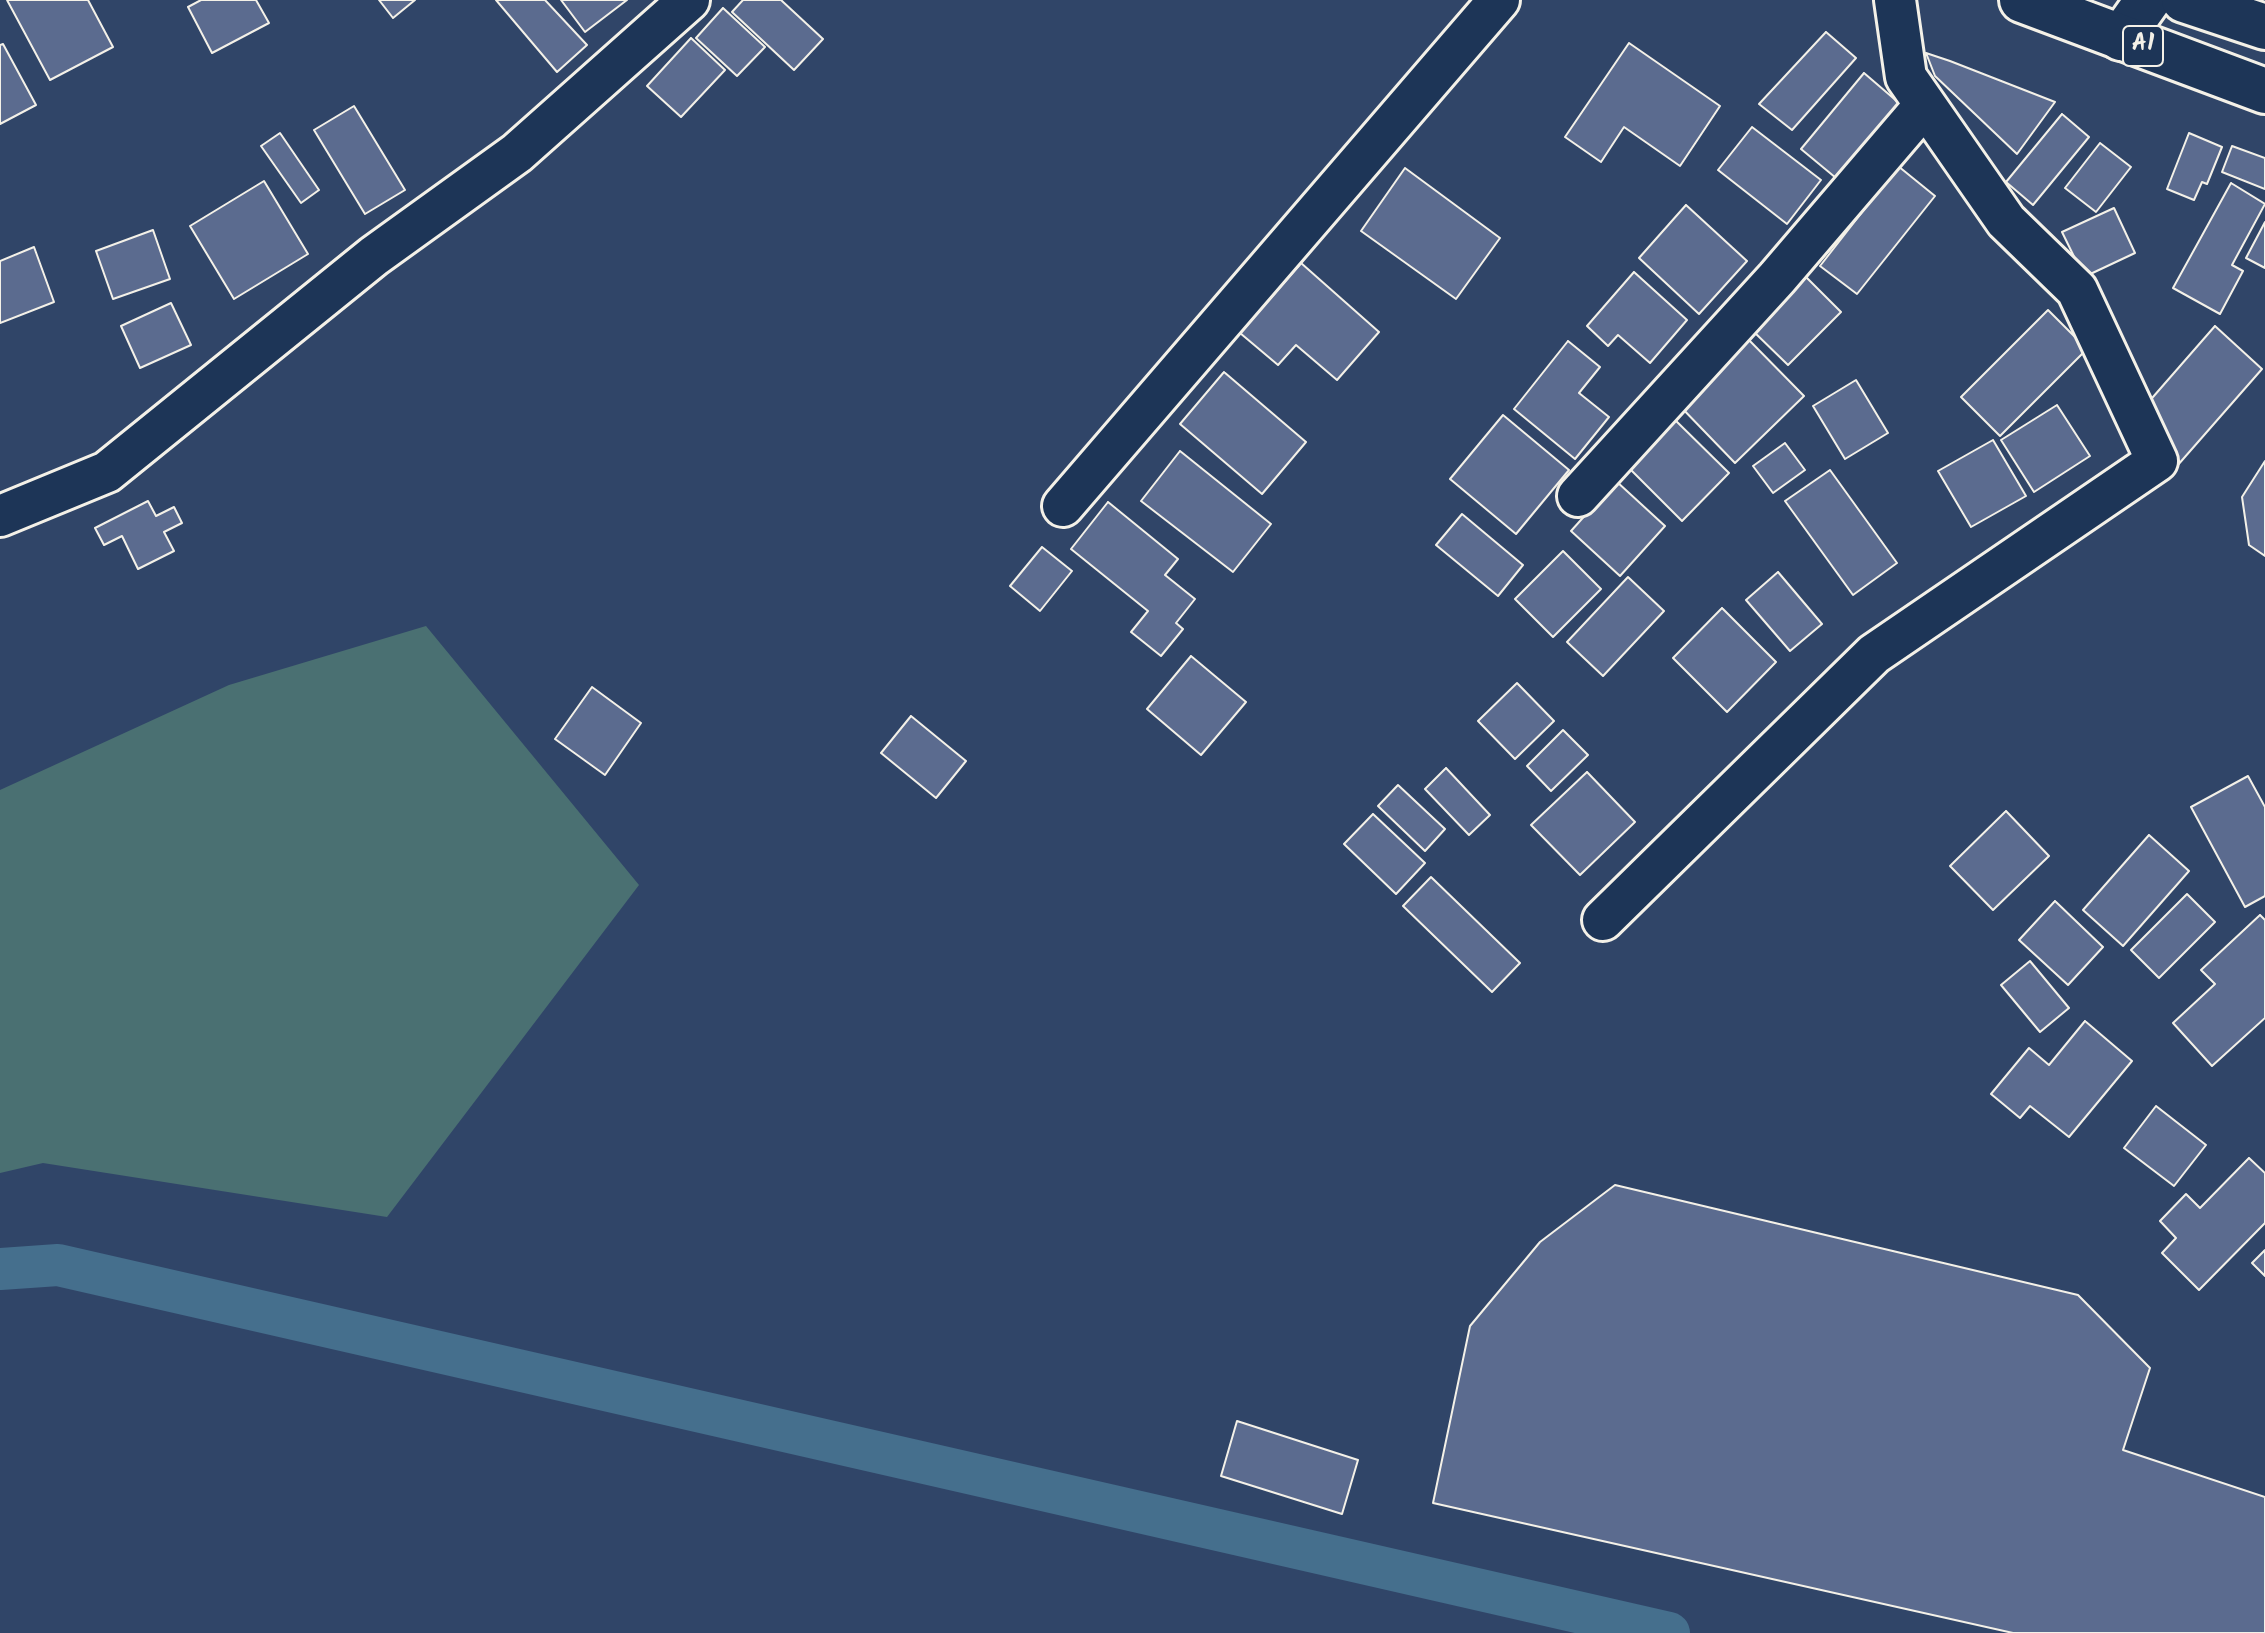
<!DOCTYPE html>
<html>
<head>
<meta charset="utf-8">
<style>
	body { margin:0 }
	canvas { display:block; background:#304568 }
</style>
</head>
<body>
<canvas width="2265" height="1633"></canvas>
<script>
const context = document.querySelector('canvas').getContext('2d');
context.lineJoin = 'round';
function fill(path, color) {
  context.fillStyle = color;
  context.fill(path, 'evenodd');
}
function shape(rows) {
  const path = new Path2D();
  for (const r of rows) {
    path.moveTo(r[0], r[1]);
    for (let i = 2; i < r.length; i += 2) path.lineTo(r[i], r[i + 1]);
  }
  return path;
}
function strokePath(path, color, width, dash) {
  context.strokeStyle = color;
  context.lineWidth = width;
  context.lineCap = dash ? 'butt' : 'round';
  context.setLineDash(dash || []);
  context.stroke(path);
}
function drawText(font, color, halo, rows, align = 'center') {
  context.font = font + ' Kalam,sans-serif';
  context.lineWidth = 6;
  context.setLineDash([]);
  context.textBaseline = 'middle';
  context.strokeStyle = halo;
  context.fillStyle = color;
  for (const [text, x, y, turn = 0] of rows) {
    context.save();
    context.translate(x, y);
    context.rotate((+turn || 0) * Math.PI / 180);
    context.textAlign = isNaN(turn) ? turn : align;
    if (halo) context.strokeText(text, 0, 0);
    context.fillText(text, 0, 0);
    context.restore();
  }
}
fill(shape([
	[426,626,639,885,387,1217,43,1163,0,1173,0,790,229,685]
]), '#4a7072');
strokePath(shape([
	[0,1269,58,1265,1669,1633]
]), '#456f8d', 42);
const building = shape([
	[7,0,88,0,113,47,50,80,7,0],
	[201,0,256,0,269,23,212,53,188,7,201,0],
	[379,0,415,0,393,18,379,0],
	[496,0,545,0,587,45,557,72,496,0],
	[561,0,627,0,585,32,561,0],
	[743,0,781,0,823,39,794,70,732,12,743,0],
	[723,8,765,47,737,76,696,38,723,8],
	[1826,32,1856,58,1792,130,1759,104,1826,32],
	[691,38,725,70,681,117,647,86,691,38],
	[1629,43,1720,106,1680,166,1624,127,1601,162,1565,137,1629,43],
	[3,44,36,105,0,124,0,45,3,44],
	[1926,53,1950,61,2055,102,2017,154,1935,76,1926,53],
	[1864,73,1899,103,1836,178,1801,149,1864,73],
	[354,106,405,190,365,214,314,130,354,106],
	[2062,114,2089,137,2033,205,2006,182,2062,114],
	[1752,127,1821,180,1787,224,1718,170,1752,127],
	[280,133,319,190,301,203,261,146,280,133],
	[2189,133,2222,147,2207,184,2202,182,2194,200,2167,189,2189,133],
	[2100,143,2131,167,2096,212,2065,188,2100,143],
	[2232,146,2265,158,2265,189,2222,172,2232,146],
	[1898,166,1935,196,1857,294,1820,266,1898,166],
	[1405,168,1500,238,1456,299,1361,231,1405,168],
	[264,181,308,254,234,299,190,226,264,181],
	[2231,183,2265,204,2232,265,2243,271,2220,314,2173,288,2231,183],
	[1686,205,1747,261,1699,314,1639,258,1686,205],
	[2114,208,2135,253,2084,277,2062,232,2114,208],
	[2265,222,2265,268,2246,258,2265,222],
	[153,230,170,279,113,299,96,251,153,230],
	[34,247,54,302,0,323,0,261,34,247],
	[1301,263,1379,332,1337,380,1296,345,1278,365,1240,333,1301,263],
	[1634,272,1687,320,1650,363,1618,335,1608,346,1587,326,1634,272],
	[1806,277,1841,312,1788,365,1753,331,1806,277],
	[171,303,191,345,140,368,121,326,171,303],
	[2048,310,2087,349,2000,436,1961,397,2048,310],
	[2215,326,2262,369,2177,466,2146,405,2215,326],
	[1745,336,1804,396,1735,463,1677,403,1745,336],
	[1568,341,1600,367,1579,393,1609,417,1575,459,1514,409,1568,341],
	[1224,372,1306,442,1262,494,1180,424,1224,372],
	[1856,380,1888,433,1845,459,1813,406,1856,380],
	[2057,405,2090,456,2034,492,2001,440,2057,405],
	[1503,415,1569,470,1516,534,1450,479,1503,415],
	[1670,415,1729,473,1682,521,1623,462,1670,415],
	[1993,440,2026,496,1971,527,1938,471,1993,440],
	[1785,443,1805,470,1773,493,1753,466,1785,443],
	[1180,451,1271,524,1233,572,1141,501,1180,451],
	[2265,461,2265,556,2249,545,2242,497,2265,461],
	[1830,470,1897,563,1853,595,1785,501,1830,470],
	[1616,481,1665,526,1620,576,1571,531,1616,481],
	[148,501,156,516,174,507,182,523,164,532,174,551,138,569,122,536,104,545,95,528,148,501],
	[1108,502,1178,559,1165,575,1195,599,1176,623,1183,629,1161,656,1131,632,1148,611,1071,549,1108,502],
	[1462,514,1523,565,1498,596,1436,545,1462,514],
	[1042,547,1072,571,1040,611,1010,586,1042,547],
	[1563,551,1601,589,1553,637,1515,599,1563,551],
	[1778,572,1822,624,1790,651,1746,600,1778,572],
	[1628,577,1664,611,1603,676,1567,642,1628,577],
	[1722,608,1776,662,1727,712,1673,658,1722,608],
	[1191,656,1246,702,1201,755,1147,709,1191,656],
	[1517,683,1554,721,1515,759,1478,721,1517,683],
	[592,687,641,723,605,775,555,739,592,687],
	[911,716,966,761,936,798,881,753,911,716],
	[1563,730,1588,755,1551,791,1527,766,1563,730],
	[1446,768,1490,815,1469,835,1425,789,1446,768],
	[1587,772,1635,822,1580,875,1531,825,1587,772],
	[2248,776,2265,807,2265,896,2245,907,2191,807,2248,776],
	[1398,785,1445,829,1425,851,1378,806,1398,785],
	[2006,811,2049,856,1993,910,1950,866,2006,811],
	[1373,814,1425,863,1396,894,1344,844,1373,814],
	[2149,835,2189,871,2123,946,2083,910,2149,835],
	[1431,877,1520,963,1492,992,1403,906,1431,877],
	[2187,894,2215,922,2159,978,2131,950,2187,894],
	[2055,901,2103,947,2068,985,2019,940,2055,901],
	[2260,915,2265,920,2265,1018,2212,1066,2173,1023,2215,984,2201,970,2260,915],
	[2030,961,2069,1008,2040,1032,2001,985,2030,961],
	[2085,1021,2132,1061,2069,1137,2030,1106,2020,1118,1991,1094,2029,1048,2049,1065,2085,1021],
	[2156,1106,2206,1145,2174,1186,2124,1148,2156,1106],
	[2249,1158,2265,1173,2265,1223,2199,1290,2162,1253,2176,1238,2160,1221,2186,1194,2200,1208,2249,1158],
	[1615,1185,2078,1295,2150,1368,2123,1450,2265,1497,2265,1633,2013,1633,1433,1503,1470,1326,1540,1242,1615,1185],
	[2265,1250,2265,1276,2252,1263,2265,1250],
	[1237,1421,1358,1460,1342,1514,1221,1476,1237,1421]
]);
fill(building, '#5b6b8f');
strokePath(building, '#f4f1e8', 2);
const street = shape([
	[1578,496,1777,278,1925,105],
	[1063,506,1499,0],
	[0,516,107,472,374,256,517,153,689,0],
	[1603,920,1874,654,2157,461,2077,290,2006,221,1906,77,1895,0]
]);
const secondary = shape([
	[2121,38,2148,0]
]);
const highway = shape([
	[2022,0,2265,91],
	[2184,0,2265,27]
]);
strokePath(street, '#f4f1e8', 46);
strokePath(secondary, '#f4f1e8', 50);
strokePath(highway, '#f4f1e8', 50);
strokePath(street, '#1d3557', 40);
strokePath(secondary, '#1d3557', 44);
strokePath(highway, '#1d3557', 44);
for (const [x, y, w] of [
	[2143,46,40]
]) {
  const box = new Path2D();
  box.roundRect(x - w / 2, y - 20, w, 40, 6);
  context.fillStyle = '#1d3557';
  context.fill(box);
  strokePath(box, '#f4f1e8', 2);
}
drawText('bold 24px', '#f4f1e8', null, [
	["A1",2143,46]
]);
</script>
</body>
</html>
